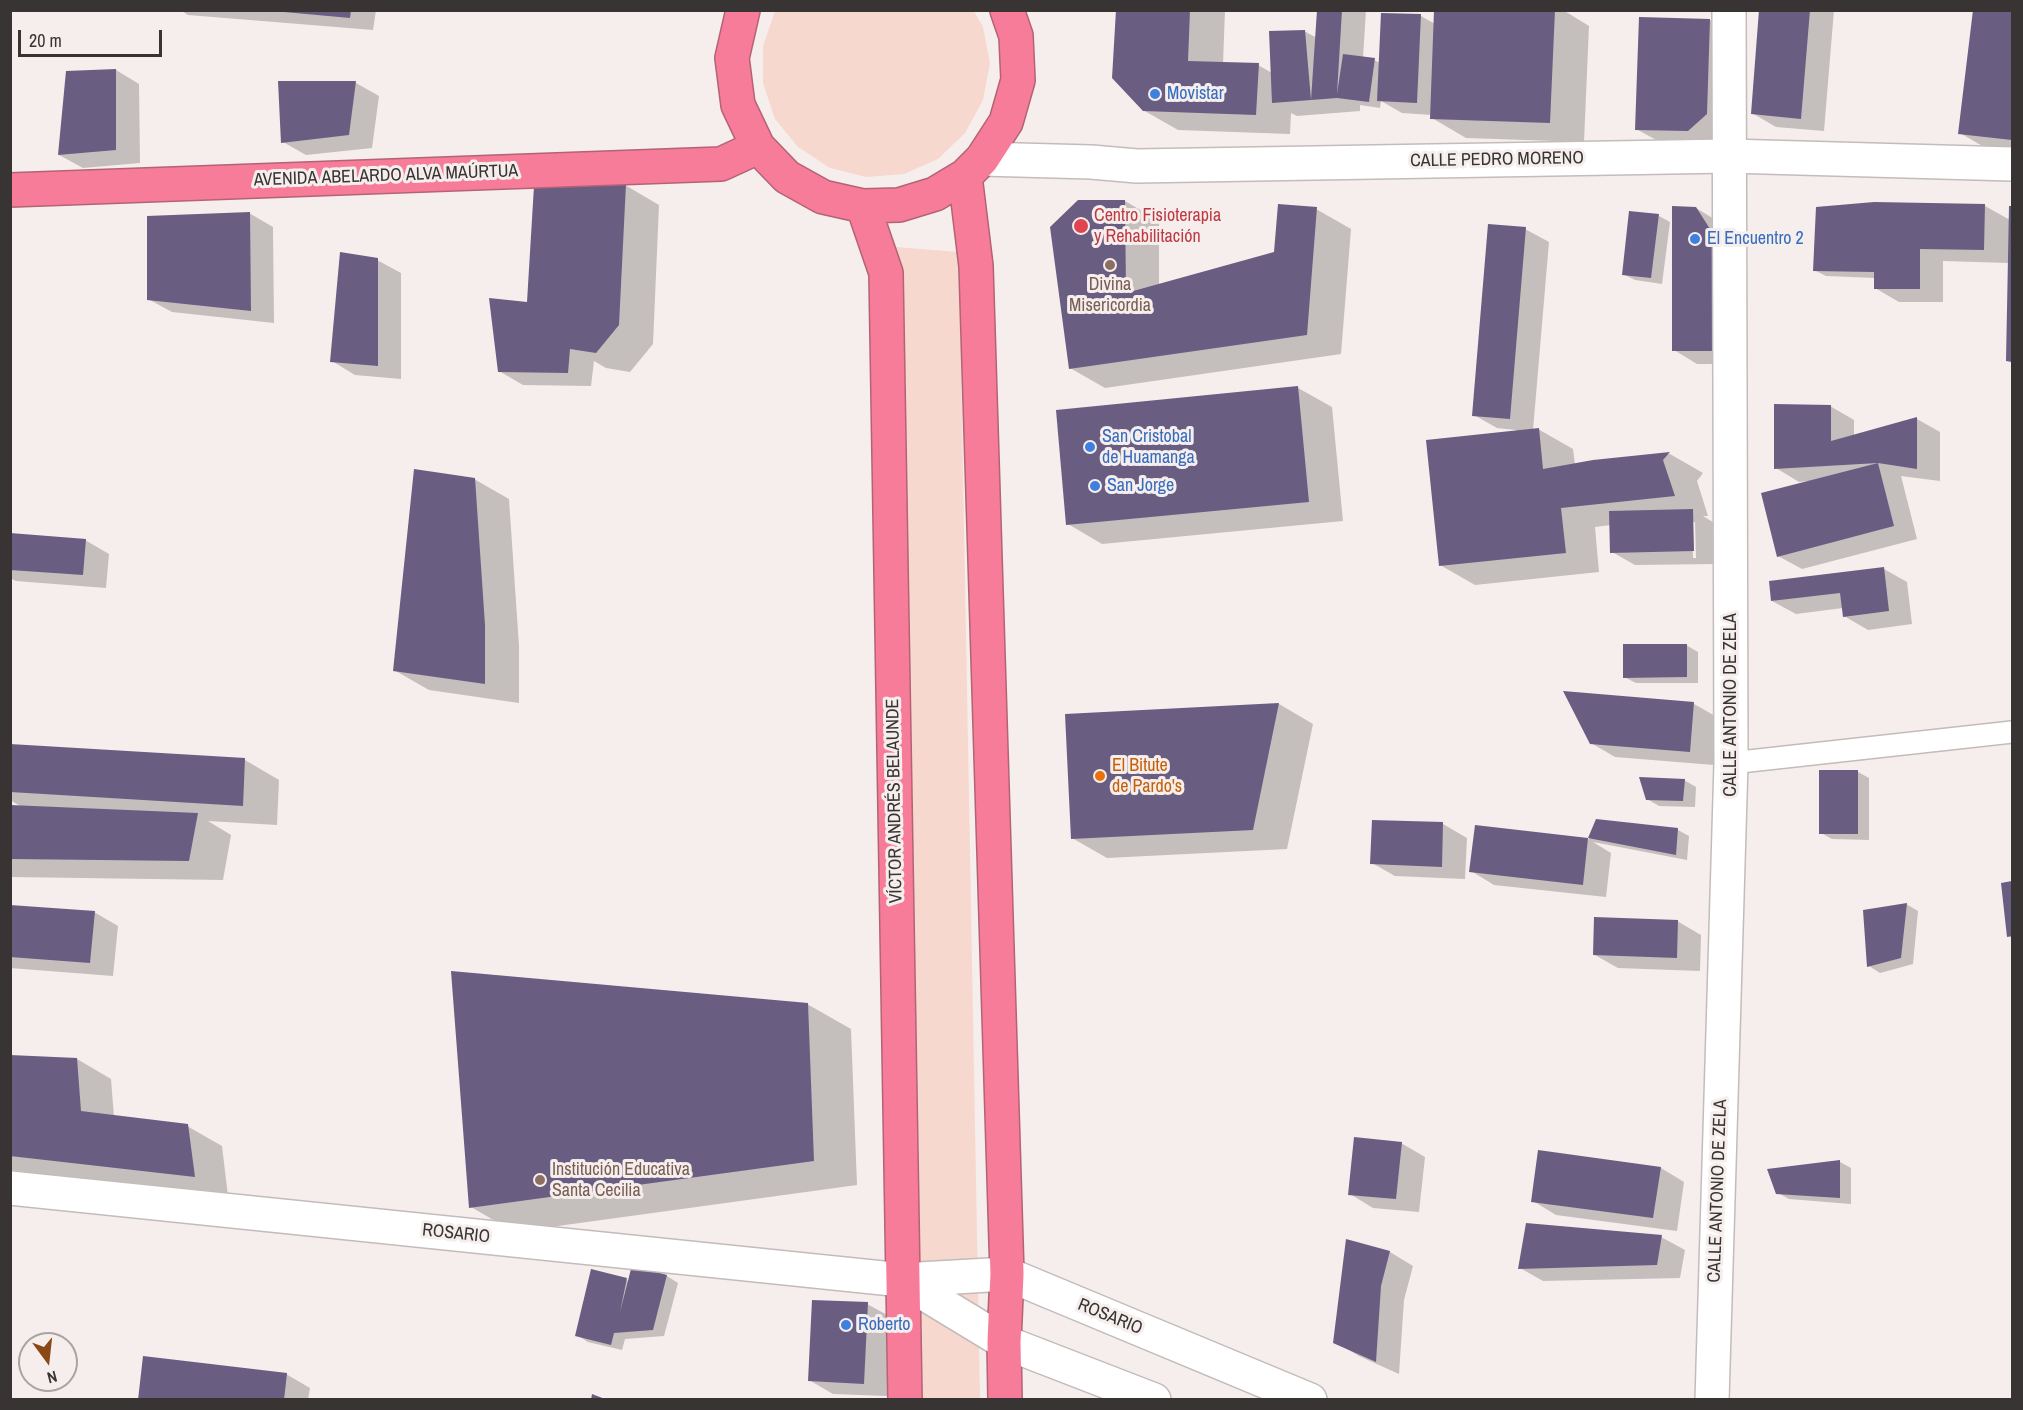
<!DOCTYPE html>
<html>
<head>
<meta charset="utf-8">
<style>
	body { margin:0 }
	#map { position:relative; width:2023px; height:1410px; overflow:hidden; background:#f5eeec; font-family:"Archivo Narrow",sans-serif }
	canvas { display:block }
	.frame { position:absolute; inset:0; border:12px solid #373433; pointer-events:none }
	.north { position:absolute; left:18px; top:1332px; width:60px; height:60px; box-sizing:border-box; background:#f5eeec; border:2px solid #a9a4a2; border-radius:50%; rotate:165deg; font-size:16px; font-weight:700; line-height:24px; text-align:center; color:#373433 }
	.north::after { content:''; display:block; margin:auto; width:21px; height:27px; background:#8a4816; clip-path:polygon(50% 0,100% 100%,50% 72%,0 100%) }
	.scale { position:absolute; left:18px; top:30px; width:144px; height:27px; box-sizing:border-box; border:3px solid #373433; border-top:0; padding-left:8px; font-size:18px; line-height:21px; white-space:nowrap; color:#373433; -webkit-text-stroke:4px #f5eeec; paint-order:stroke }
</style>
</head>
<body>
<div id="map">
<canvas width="2023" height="1410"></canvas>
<div class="frame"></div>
<div class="north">N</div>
<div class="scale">20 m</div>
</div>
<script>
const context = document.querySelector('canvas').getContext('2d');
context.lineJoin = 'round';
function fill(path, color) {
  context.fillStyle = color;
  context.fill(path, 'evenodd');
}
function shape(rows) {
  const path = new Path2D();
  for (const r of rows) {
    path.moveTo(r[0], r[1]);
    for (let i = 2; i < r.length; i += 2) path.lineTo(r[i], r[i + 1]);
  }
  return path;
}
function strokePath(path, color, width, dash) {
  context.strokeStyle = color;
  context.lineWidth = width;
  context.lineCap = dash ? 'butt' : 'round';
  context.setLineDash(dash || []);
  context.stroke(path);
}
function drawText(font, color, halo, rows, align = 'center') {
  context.font = font + ' "Archivo Narrow",sans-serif';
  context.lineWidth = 6;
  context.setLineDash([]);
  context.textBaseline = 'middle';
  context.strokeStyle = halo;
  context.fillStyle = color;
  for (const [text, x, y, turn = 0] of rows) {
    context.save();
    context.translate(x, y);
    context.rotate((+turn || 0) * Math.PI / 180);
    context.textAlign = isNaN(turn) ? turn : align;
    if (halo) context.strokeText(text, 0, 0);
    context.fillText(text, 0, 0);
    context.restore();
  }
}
fill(shape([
	[775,11,974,11,983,27,990,63,983,100,965,133,938,159,904,174,866,177,830,168,798,147,775,119,763,83,763,46],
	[895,247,959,252,980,1399,909,1399]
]), '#f7d8ce');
fill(shape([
	[180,10,376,10,373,30,188,15],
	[1117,10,1225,10,1223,64,1258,65,1272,73,1304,31,1317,38,1319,10,1366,10,1363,58,1374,60,1380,63,1382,15,1421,16,1435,24,1435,10,1563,10,1589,26,1584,142,1466,138,1432,118,1432,115,1402,113,1381,101,1380,108,1360,105,1360,111,1297,116,1291,113,1290,134,1178,130,1143,110],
	[1761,10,1834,10,1824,131,1776,127,1752,113],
	[2004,10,2012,10,2012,150,1984,147,1960,133],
	[1641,18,1710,20,1734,34,1730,128,1712,144,1660,142,1636,129],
	[116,70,139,84,140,163,83,168,59,155,67,73],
	[279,82,356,83,379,96,372,148,306,155,283,142],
	[625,185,659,205,653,344,630,372,606,368,594,361,591,386,523,385,499,371,533,304],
	[1125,201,1159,221,1159,285,1275,253,1316,209,1351,229,1341,354,1105,388,1070,368],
	[1874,204,1985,206,2010,220,2010,207,2012,207,2012,363,2008,360,2009,263,1943,261,1943,302,1899,302,1875,288,1875,278,1826,276,1814,270],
	[1696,208,1719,222,1743,364,1697,364,1674,350],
	[249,213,273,227,274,323,172,312,148,299],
	[1659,216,1670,222,1662,284,1635,280,1623,274],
	[1525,229,1549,242,1533,430,1538,429,1573,449,1575,465,1670,454,1703,473,1697,481,1708,516,1703,516,1716,524,1717,564,1635,565,1612,552,1611,525,1595,527,1599,572,1475,585,1440,565,1516,432,1516,430,1497,428,1474,415],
	[1692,522,1695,522,1696,558,1693,558],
	[377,260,401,273,401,379,355,375,332,361],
	[1298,388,1332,407,1343,521,1102,544,1068,524],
	[1830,406,1854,420,1854,436,1917,419,1940,432,1940,481,1901,476,1917,539,1802,569,1778,556,1808,481,1799,482,1776,468],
	[474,479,509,499,519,646,519,703,429,690,394,670],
	[10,535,85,540,109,554,106,588,16,581,10,578],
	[1884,569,1907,582,1912,624,1868,630,1844,616,1843,608,1796,614,1772,601],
	[1686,645,1698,652,1698,683,1636,683,1624,677],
	[1279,704,1313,724,1287,849,1107,858,1072,838,1067,715],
	[1694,704,1717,717,1714,765,1615,757,1591,743],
	[10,746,245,760,279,780,277,825,208,821,231,835,223,880,10,877,10,806,22,807,10,800],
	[1858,772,1869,778,1869,840,1832,839,1821,833],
	[1684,780,1696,787,1695,807,1659,806,1647,799],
	[1597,821,1678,830,1689,836,1687,860,1593,842,1611,853,1606,897,1494,885,1471,871,1476,826,1589,839],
	[1373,822,1443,824,1467,838,1465,879,1395,876,1372,863],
	[2012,883,2012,938,2008,936,2003,884],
	[1906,904,1918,911,1913,964,1880,973,1869,966],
	[10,906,94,912,118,926,113,976,10,968],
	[1677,921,1701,935,1700,971,1618,968,1595,955],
	[807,1004,851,1029,857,1185,514,1232,471,1207],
	[10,1056,77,1059,111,1079,114,1117,187,1126,222,1146,228,1196,10,1170],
	[1401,1143,1425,1157,1419,1212,1373,1208,1350,1194],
	[1840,1162,1851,1168,1851,1204,1789,1199,1778,1193],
	[1661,1168,1684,1182,1677,1231,1556,1215,1533,1201],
	[1661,1237,1685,1250,1680,1278,1543,1281,1520,1268],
	[1347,1241,1390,1252,1413,1266,1404,1300,1399,1374,1359,1356,1335,1342],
	[633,1267,667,1276,678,1283,664,1336,625,1339,622,1350,588,1342,577,1335,626,1280,629,1281],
	[867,1304,891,1317,887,1396,833,1394,809,1380],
	[286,1374,310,1388,308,1400,140,1400]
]), '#0003');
fill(shape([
	[284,10,351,10,350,18,284,12],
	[1116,10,1190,10,1188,61,1259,63,1256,115,1143,111,1112,78],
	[1317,10,1342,10,1337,94,1343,54,1375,58,1369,102,1337,98,1311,100],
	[1434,10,1555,10,1550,123,1430,119],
	[1759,10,1810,10,1801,119,1751,114],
	[1973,10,2012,10,2012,140,1958,134],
	[1381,13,1421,14,1417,103,1377,101],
	[1639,17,1710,19,1707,114,1688,131,1635,130],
	[1305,30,1311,100,1272,103,1269,31],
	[116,69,116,150,58,155,66,71],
	[278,81,356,81,349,135,281,143],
	[626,184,619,325,596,353,570,349,568,373,498,372,489,298,527,302,534,186],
	[1078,200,1125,200,1126,293,1274,252,1278,204,1317,207,1307,335,1069,369,1050,227],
	[1874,202,1985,204,1984,250,1920,249,1920,289,1874,289,1874,272,1813,271,1816,207],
	[1672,206,1696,207,1719,243,1720,351,1672,351],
	[2009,206,2012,206,2012,362,2006,361],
	[1629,211,1659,214,1651,278,1622,275],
	[250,212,251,311,147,300,147,216],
	[1488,224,1526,227,1510,419,1472,416],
	[340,252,378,258,378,366,330,362],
	[1298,386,1309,502,1066,525,1056,410],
	[1774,404,1831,405,1831,441,1917,417,1917,469,1878,463,1894,526,1777,557,1761,493,1878,463,1774,469],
	[1539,428,1543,469,1593,460,1670,452,1663,460,1675,496,1561,508,1566,553,1439,566,1426,440],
	[414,469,475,478,485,625,485,684,393,671],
	[1693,509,1694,551,1610,553,1609,511],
	[10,533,86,539,83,575,10,570],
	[1884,567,1889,611,1843,617,1840,593,1771,601,1769,581],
	[1623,644,1687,644,1687,677,1623,678],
	[1563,691,1694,702,1690,752,1590,744],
	[1279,703,1253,830,1071,839,1065,714],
	[10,744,245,758,243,806,10,792],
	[1819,770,1858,770,1858,834,1819,834],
	[1639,777,1685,779,1683,801,1646,800],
	[10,805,198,813,189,861,10,859],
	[1596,819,1678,828,1676,855,1588,838],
	[1372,820,1443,822,1442,867,1370,864],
	[1475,825,1588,838,1583,885,1469,872],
	[2012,881,2012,936,2007,937,2001,883],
	[1907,903,1901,958,1867,967,1863,910],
	[10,905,95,911,90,963,10,957],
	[1594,917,1678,920,1677,958,1593,955],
	[451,971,808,1003,814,1161,469,1208],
	[10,1055,77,1058,81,1111,188,1124,195,1177,10,1156],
	[1354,1137,1402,1142,1396,1199,1348,1195],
	[1538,1150,1661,1167,1653,1218,1531,1202],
	[1840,1160,1840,1198,1776,1194,1767,1169],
	[1526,1223,1662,1235,1657,1265,1518,1269],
	[1346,1239,1390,1251,1381,1286,1376,1362,1333,1343],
	[632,1265,667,1275,653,1330,614,1333,611,1345,575,1336,591,1269,627,1278,620,1312],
	[812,1300,868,1302,864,1384,808,1381],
	[143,1356,287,1373,284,1400,138,1400],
	[592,1394,605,1399,605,1400,591,1400]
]), '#695d82');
const lane = shape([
	[1731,763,2012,732]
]);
const street = shape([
	[10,1188,902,1280,1007,1274,1310,1400],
	[902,1280,1004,1342,1154,1400],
	[1712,1400,1731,763,1729,10]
]);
const secondary = shape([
	[982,159,1091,162,1137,166,1729,156,2012,164]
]);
const highway = shape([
	[743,10,732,58,738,105,758,147,787,177,823,197,863,206,899,205,935,194,965,176,982,159,1006,122,1018,80,1016,36,1007,10],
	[965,176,976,266,1007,1274,1004,1342,1005,1400],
	[10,190,721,164,758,147],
	[863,206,886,273,905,1400]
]);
strokePath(lane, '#c3bcba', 24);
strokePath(street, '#c3bcba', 36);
strokePath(secondary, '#c3bcba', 36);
strokePath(highway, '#b46375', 36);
strokePath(lane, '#fff', 21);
strokePath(street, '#fff', 33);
strokePath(secondary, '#fff', 33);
strokePath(highway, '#f77c99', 33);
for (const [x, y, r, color] of [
	[1155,94,6,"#3f7fe0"],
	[1081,226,8,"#e0444e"],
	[1695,239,6,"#3f7fe0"],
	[1110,265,6,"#8d6e63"],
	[1090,447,6,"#3f7fe0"],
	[1095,486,6,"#3f7fe0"],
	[1100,776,6,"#e8710a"],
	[540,1180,6,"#8d6e63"],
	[846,1325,6,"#3f7fe0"]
]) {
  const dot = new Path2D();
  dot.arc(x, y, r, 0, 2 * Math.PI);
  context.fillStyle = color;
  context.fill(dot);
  strokePath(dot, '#f5eeec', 2);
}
drawText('18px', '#366cbe', '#f5eeec', [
	["Movistar",1167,94],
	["El Encuentro 2",1707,239],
	["San Cristobal",1102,437],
	["de Huamanga",1102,458],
	["San Jorge",1107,486],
	["Roberto",858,1325]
], 'left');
drawText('18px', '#373433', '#f5eeec', [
	["CALLE PEDRO MORENO",1497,160,-1],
	["AVENIDA ABELARDO ALVA MAÚRTUA",386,176,-2],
	["CALLE ANTONIO DE ZELA",1731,705,-90],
	["VÍCTOR ANDRÉS BELAUNDE",895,801,-91],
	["CALLE ANTONIO DE ZELA",1718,1191,-88],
	["ROSARIO",456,1234,6],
	["ROSARIO",1110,1317,22]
]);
drawText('18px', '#be3a42', '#f5eeec', [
	["Centro Fisioterapia",1094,216],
	["y Rehabilitación",1094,237]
], 'left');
drawText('18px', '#785e54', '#f5eeec', [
	["Divina",1110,285],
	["Misericordia",1110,306],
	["Institución Educativa",552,1170,"left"],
	["Santa Cecilia",552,1191,"left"]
]);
drawText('18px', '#c56008', '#f5eeec', [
	["El Bitute",1112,766],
	["de Pardo's",1112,787]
], 'left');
</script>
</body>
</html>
